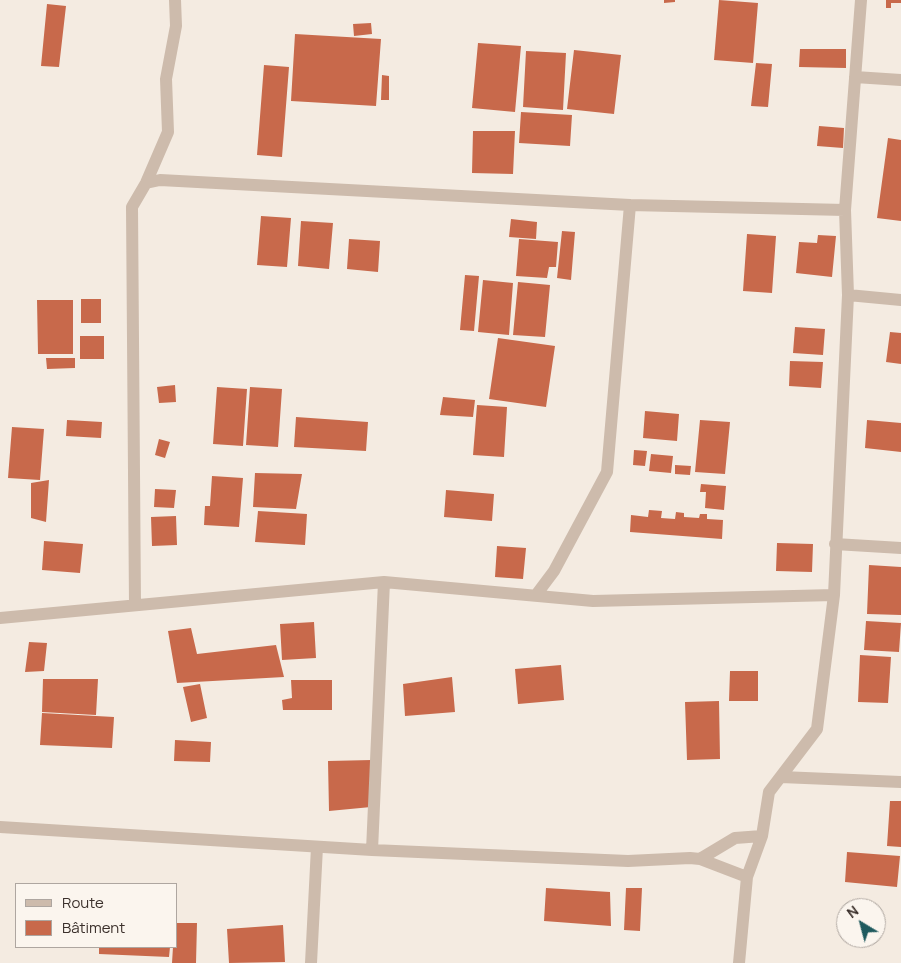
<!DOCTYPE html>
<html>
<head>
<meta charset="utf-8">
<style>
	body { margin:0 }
	#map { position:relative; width:901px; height:963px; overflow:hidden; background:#f4ebe1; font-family:Manrope,sans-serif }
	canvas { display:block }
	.legend { position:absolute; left:15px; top:883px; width:162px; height:65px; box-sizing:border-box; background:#fbf5ee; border:1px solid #aea6a0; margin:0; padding:6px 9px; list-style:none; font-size:15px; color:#3b302b }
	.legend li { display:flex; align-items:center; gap:10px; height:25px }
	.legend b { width:25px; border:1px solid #aea6a0 }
	.north { position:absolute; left:836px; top:898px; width:50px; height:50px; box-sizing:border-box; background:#fbf5ee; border:1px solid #aea6a0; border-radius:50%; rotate:323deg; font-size:14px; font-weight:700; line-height:20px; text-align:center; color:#3b302b }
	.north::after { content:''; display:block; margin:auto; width:18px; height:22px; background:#1f5a5e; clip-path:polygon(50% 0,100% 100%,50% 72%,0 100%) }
</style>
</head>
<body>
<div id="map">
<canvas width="901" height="963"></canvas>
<ul class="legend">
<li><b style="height:6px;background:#cdbbac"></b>Route</li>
<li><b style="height:14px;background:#c8694b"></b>Bâtiment</li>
</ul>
<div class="north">N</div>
</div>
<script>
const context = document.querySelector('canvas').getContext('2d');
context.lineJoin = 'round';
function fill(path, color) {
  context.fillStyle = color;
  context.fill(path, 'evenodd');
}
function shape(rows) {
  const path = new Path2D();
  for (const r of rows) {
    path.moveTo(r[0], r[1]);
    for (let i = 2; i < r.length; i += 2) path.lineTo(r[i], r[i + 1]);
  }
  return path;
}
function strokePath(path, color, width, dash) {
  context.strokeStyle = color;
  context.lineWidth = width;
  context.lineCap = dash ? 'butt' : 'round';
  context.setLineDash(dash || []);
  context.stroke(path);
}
fill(shape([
	[664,0,675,0,675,2,664,3],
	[719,0,758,3,753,63,714,60],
	[886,0,901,0,901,3,891,3,891,8,886,8],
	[47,4,66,6,59,67,41,66],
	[371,23,372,34,354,36,353,24],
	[295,34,381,39,376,106,291,101],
	[478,43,521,46,515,112,472,108],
	[800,49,846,49,846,68,799,67],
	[574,50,621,55,614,114,567,109],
	[526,51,566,53,563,110,523,107],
	[756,63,772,64,768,107,751,106],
	[264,65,289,67,282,157,257,155],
	[382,75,389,76,389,100,381,100],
	[521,112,572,115,570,146,519,143],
	[819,126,844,128,843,148,817,146],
	[473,131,515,131,513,174,472,173],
	[888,138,901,140,901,221,877,218],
	[261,216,291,218,287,267,257,265],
	[511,219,537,222,536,239,509,237],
	[301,221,333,223,329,269,298,266],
	[562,231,575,232,571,280,557,278],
	[747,234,776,236,772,293,743,291],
	[818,235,836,236,832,277,796,273,799,242,817,243],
	[349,239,380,241,378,272,347,269],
	[519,239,558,242,556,267,549,267,547,278,516,276],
	[465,275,479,276,474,331,460,330],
	[483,280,513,283,509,335,478,332],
	[518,282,550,285,545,337,513,335],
	[81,299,101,299,101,323,81,323],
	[37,300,73,300,73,354,38,354],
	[795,327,825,329,823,355,793,353],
	[890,332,901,333,901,364,886,362],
	[80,336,104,336,104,359,80,359],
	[498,338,555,346,546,407,489,399],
	[46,358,75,358,75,368,47,369],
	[790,361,823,362,821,388,789,386],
	[175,385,176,402,159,403,157,387],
	[217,387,247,389,243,446,213,444],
	[250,387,282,389,278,447,246,445],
	[443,397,475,400,473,417,440,415],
	[477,405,507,407,504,457,473,455],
	[645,411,679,414,677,441,643,438],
	[296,417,368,422,366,451,294,447],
	[67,420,102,422,101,438,66,436],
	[700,420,730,422,725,474,695,472],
	[867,420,901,423,901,452,865,448],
	[12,427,44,429,40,480,8,478],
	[159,439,170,442,165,458,155,455],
	[634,450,647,451,645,466,633,465],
	[651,454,673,456,671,473,649,471],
	[675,465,691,466,690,475,675,474],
	[255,473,302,474,296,509,253,507],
	[212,476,243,478,239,527,204,525,205,506,210,506],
	[49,480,46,522,31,518,31,483],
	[701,484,726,486,724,510,705,508,706,492,700,492],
	[155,489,176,490,174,508,154,507],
	[446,490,494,494,492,521,444,517],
	[649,510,662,511,661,518,675,519,676,512,684,513,684,517,699,518,700,514,707,514,707,519,723,520,722,539,630,532,631,515,648,517],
	[258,511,307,514,305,545,255,542],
	[176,516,177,545,152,546,151,517],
	[44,541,83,544,80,573,42,570],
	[777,543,813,544,812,572,776,571],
	[497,546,526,548,523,579,495,577],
	[869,565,901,567,901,615,867,614],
	[866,621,901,623,899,652,864,650],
	[314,622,316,658,282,660,280,624],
	[191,628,197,654,276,645,284,677,177,683,168,631],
	[29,642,47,643,44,671,25,672],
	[860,655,891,657,888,703,858,702],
	[561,665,564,700,518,704,515,669],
	[730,671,758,671,758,701,729,701],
	[452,677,455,712,405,716,403,684],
	[43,679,98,679,96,715,42,712],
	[291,680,332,680,332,710,283,710,282,700,292,698],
	[200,684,207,718,191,722,183,687],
	[719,701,720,759,687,760,685,702],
	[42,713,114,717,112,748,40,745],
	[175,740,211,742,210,762,174,761],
	[372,760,371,807,329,811,328,761],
	[890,801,901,801,901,847,887,846],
	[847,852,900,856,897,887,845,882],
	[546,888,610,892,611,926,544,921],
	[626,888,642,888,640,931,624,930],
	[176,923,197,923,196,963,172,963,173,947,176,947],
	[283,925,285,962,229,963,227,929],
	[99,947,170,947,169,957,99,954]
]), '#c8694b');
strokePath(shape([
	[855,77,901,80],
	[146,183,160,180,630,205,845,210],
	[848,295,901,300],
	[835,544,901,548],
	[536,595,554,571,607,472,630,205],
	[135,605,132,207,146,183,168,132,166,79,176,26,175,0],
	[0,618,384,582,593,601,834,595],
	[781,777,901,782],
	[0,827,372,850,628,861,690,858,700,859,747,877],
	[372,850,384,582],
	[700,859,735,838,762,836],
	[311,963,317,847],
	[739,963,747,877,762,836,769,792,817,729,834,595,848,295,845,210,861,0]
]), '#cdbbac', 12);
</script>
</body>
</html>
